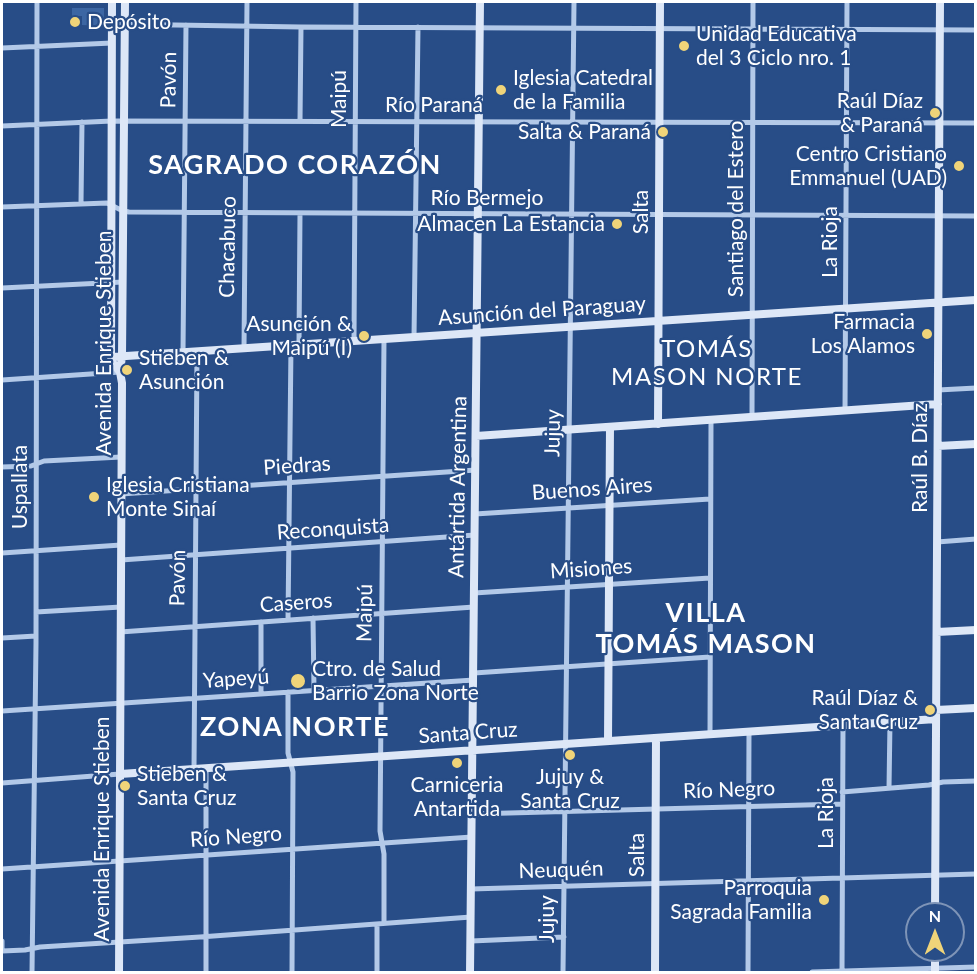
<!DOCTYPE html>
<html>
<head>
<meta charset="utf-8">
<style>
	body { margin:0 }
	#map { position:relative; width:977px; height:974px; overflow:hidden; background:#284d87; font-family:Lato,sans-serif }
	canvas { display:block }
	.frame { position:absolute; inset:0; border:3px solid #fff; pointer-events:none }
	.north { position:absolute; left:905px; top:902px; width:60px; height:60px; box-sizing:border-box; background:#284d87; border:2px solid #7e94b7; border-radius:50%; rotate:0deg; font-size:16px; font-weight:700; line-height:24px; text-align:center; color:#fff }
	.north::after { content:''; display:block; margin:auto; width:21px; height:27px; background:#f0d479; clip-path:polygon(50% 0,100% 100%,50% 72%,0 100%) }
</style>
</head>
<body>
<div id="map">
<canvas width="977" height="974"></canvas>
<div class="frame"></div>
<div class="north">N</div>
</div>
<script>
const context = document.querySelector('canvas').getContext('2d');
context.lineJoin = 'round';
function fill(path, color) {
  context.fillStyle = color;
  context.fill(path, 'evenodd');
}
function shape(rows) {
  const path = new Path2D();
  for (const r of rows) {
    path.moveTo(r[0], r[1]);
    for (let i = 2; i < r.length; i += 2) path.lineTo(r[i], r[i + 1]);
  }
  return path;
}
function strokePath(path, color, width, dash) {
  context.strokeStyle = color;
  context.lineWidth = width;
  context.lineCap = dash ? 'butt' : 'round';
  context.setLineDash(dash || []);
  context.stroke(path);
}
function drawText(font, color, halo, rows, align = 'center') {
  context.font = font + ' Lato,sans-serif';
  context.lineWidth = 4.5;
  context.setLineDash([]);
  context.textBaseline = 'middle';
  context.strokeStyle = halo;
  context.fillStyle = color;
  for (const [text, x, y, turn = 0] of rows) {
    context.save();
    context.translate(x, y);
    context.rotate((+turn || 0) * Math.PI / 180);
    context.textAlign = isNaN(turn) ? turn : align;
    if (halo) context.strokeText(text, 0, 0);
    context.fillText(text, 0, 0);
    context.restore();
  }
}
fill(shape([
	[72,8,104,8,104,26,82,25,82,16,72,16]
]), '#3c66a3');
strokePath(shape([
	[112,24,301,27,976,30],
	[2,48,112,43],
	[300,121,301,27],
	[2,126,112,121,976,123],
	[81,203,82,122],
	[2,207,107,203,123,211,129,212,976,216],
	[2,288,123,282],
	[414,337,418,27],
	[384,339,380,831,384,854,384,923],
	[354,341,356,2],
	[299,344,300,213],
	[244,348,247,2],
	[183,352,186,25],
	[2,380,120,372],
	[938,390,976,388],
	[845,411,847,2],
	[752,417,753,2],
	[2,467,31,466,44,461,121,457],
	[121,494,476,470],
	[475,514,710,499],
	[937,542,976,539],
	[2,553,121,545],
	[121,560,475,535],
	[474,593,710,578],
	[36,612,121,607],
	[313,618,314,690],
	[288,620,291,345],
	[261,622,261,694],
	[120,632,474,607],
	[2,638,36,636],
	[474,673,710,657],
	[288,692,288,753,293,772,292,972],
	[2,711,474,680],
	[710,734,711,420],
	[206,768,206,972],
	[194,769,197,351],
	[2,783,120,774],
	[889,788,890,722],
	[842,792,929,785,943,782,976,781],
	[472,814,842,804],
	[2,869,472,837],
	[471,889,976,874],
	[2,941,2,951],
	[471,941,564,937],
	[2,951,25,950,40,947,200,937,471,917],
	[32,972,36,643,37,2],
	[377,972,377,924],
	[563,972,574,2],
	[748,972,749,732],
	[812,972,976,967],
	[842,972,843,726]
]), '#b3c9e8', 5);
strokePath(shape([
	[112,2,111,357,113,363,120,372],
	[111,357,976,300],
	[658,424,660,2],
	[476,436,938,404],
	[938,446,976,444],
	[937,632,976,630],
	[936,710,976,708],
	[608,741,610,427],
	[120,774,936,719],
	[935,914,940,2],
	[119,972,122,383,120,372,122,356,125,2],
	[470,972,480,2],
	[655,972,656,738],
	[935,972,935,950]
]), '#dde7f7', 8);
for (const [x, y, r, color] of [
	[75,22,6,"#f0d479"],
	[684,46,6,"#f0d479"],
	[501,90,6,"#f0d479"],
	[935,113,6,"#f0d479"],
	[663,132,6,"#f0d479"],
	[959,166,6,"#f0d479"],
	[617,224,6,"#f0d479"],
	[927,334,6,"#f0d479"],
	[364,336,6,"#f0d479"],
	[127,370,6,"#f0d479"],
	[94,497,6,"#f0d479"],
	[298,681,8,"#f0d479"],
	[930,710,6,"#f0d479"],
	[570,755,6,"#f0d479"],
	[457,763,6,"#f0d479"],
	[125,786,6,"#f0d479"],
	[824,900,6,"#f0d479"]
]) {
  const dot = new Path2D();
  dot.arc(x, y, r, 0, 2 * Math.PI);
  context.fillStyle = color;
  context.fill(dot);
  strokePath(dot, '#284d87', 2);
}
drawText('21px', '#fff', '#284d87', [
	["Depósito",87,22,"left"],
	["Unidad Educativa",696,34,"left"],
	["del 3 Ciclo nro. 1",696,58,"left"],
	["Iglesia Catedral",513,78,"left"],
	["de la Familia",513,102,"left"],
	["Raúl Díaz",923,101],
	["& Paraná",923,125],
	["Salta & Paraná",651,132],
	["Centro Cristiano",947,154],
	["Emmanuel (UAD)",947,178],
	["Almacen La Estancia",605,224],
	["Farmacia",915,322],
	["Los Alamos",915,346],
	["Asunción &",352,324],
	["Maipú (I)",352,348],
	["Stieben &",139,358,"left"],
	["Asunción",139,382,"left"],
	["Iglesia Cristiana",106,485,"left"],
	["Monte Sinaí",106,509,"left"],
	["Ctro. de Salud",312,669,"left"],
	["Barrio Zona Norte",312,693,"left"],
	["Raúl Díaz &",918,698],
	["Santa Cruz",918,722],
	["Stieben &",137,774,"left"],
	["Santa Cruz",137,798,"left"],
	["Jujuy &",570,777,"center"],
	["Santa Cruz",570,801,"center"],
	["Carniceria",457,785,"center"],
	["Antartida",457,809,"center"],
	["Parroquia",812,888],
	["Sagrada Familia",812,912]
], 'right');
drawText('21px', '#fff', '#284d87', [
	["Pavón",169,80,-89],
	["Maipú",339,99,-90],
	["Río Paraná",434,105],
	["Río Bermejo",487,198],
	["Santiago del Estero",736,209,-90],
	["Salta",641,212,-90],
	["La Rioja",830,242,-90],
	["Chacabuco",228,247,-89],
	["Asunción del Paraguay",542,311,-4],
	["Avenida Enrique Stieben",104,343,-90],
	["Jujuy",553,433,-89],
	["Raúl B. Díaz",920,458,-90],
	["Piedras",297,466,-4],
	["Uspallata",20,487,-90],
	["Antártida Argentina",458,487,-89],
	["Buenos Aires",592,489,-4],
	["Reconquista",333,529,-4],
	["Misiones",591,569,-4],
	["Pavón",178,578,-89],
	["Caseros",296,603,-4],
	["Maipú",365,613,-89],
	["Yapeyú",236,679,-4],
	["Santa Cruz",468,733,-4],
	["Río Negro",729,790,-2],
	["La Rioja",826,813,-90],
	["Avenida Enrique Stieben",102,829,-90],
	["Río Negro",236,837,-4],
	["Salta",637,855,-90],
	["Neuquén",561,870,-2],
	["Jujuy",547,919,-90]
]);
context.letterSpacing = '1.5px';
drawText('24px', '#fff', '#284d87', [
	["TOMÁS",707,349],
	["MASON NORTE",707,377]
]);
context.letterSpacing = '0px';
context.letterSpacing = '1.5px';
drawText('bold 27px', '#fff', '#284d87', [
	["SAGRADO CORAZÓN",295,165],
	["VILLA",706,613],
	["TOMÁS MASON",706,644],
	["ZONA NORTE",295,727]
]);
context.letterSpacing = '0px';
</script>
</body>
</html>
